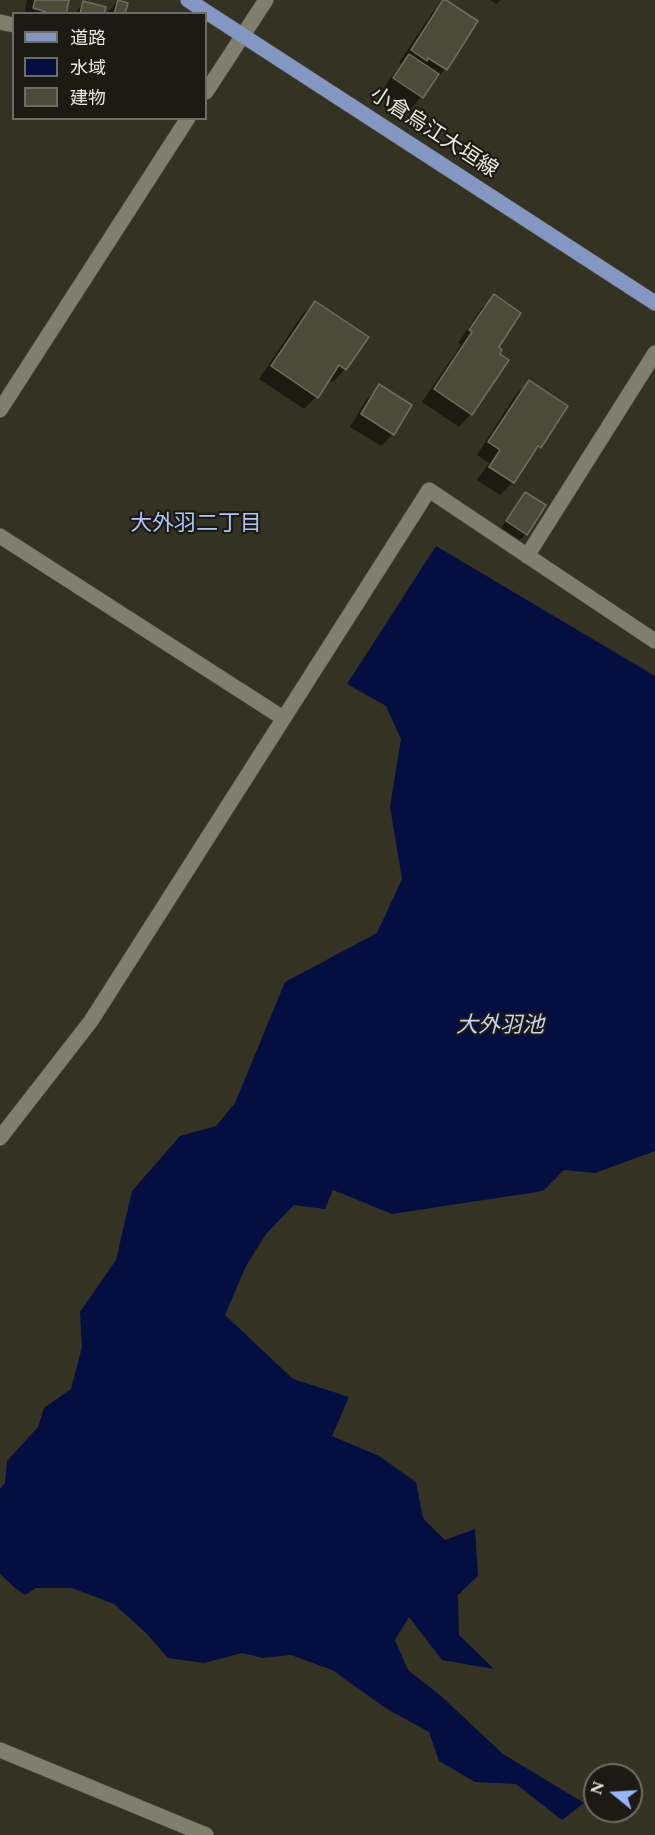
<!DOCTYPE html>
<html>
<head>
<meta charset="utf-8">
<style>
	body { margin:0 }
	#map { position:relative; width:655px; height:1835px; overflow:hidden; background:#343323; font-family:Spectral,"Noto Sans JP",serif }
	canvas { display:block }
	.legend { position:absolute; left:12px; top:12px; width:195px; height:108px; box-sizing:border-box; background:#1b1a13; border:2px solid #6d6d65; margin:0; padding:8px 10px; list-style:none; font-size:18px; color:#e9e9df }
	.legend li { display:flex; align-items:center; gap:12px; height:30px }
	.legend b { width:30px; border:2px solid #6d6d65 }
	.north { position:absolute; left:583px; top:1763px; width:60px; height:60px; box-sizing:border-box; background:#1b1a13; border:2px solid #6d6d65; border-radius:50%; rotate:288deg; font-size:16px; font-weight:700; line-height:24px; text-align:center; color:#e9e9df }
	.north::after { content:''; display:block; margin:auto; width:21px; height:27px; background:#99b5fd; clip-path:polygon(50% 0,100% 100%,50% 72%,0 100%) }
</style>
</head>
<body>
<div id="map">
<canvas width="655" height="1835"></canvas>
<ul class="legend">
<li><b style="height:8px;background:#8497c3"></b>道路</li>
<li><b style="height:16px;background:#050e41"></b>水域</li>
<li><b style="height:16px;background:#4c4b3a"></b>建物</li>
</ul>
<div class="north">N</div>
</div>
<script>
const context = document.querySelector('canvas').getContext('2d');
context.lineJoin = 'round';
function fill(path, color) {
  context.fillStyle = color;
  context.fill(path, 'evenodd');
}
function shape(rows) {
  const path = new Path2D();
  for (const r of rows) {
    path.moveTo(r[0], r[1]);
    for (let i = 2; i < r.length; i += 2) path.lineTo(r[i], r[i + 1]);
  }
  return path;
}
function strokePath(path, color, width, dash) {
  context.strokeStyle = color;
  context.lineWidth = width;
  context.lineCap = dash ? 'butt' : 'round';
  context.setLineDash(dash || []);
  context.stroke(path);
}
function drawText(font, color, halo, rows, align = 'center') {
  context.font = font + ' Spectral,"Noto Sans JP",serif';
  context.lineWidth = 4.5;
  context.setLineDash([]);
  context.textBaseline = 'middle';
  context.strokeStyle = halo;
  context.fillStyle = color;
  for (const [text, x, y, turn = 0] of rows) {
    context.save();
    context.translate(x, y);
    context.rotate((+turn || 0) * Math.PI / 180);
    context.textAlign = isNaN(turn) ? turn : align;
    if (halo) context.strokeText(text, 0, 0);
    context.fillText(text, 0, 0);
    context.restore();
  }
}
fill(shape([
	[436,546,655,676,655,1151,595,1173,564,1170,543,1191,392,1214,333,1190,325,1209,294,1205,266,1234,246,1266,225,1315,293,1379,349,1397,332,1436,379,1456,416,1482,423,1518,445,1540,475,1529,478,1576,458,1595,459,1635,494,1669,442,1660,409,1617,395,1640,408,1670,441,1696,503,1754,584,1803,562,1820,516,1784,475,1782,439,1761,429,1732,387,1709,332,1670,291,1655,262,1658,242,1653,204,1663,168,1658,147,1634,114,1604,72,1588,36,1588,25,1595,15,1588,0,1574,0,1489,5,1483,7,1461,38,1427,44,1408,71,1389,82,1347,80,1312,116,1260,132,1191,180,1136,216,1126,235,1103,285,982,377,933,402,879,390,807,401,739,386,706,347,684]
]), '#050e41');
fill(shape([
	[27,0,68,0,64,14,24,14],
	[490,0,501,0,496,4],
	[118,1,123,14,106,14],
	[444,1,476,22,445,69,410,110,381,91,401,64,399,63,432,13],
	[84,3,102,14,76,14,78,9],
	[494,296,496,348,471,414,459,427,422,402,461,345,458,343,481,309],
	[315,303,345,369,333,382,328,379,316,397,304,409,259,379,302,315],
	[529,382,540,447,529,457,513,482,500,495,477,480,489,463,477,455,516,394],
	[380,386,393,434,381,446,350,427,367,399],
	[526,494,526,534,520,540,501,528,520,500]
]), '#0007');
const building = shape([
	[35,0,69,0,66,14,52,14,33,8,35,0],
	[118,0,128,3,125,14,114,14,118,0],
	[443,0,446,0,478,21,447,70,428,58,427,61,411,50,443,0],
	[83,1,106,7,104,14,80,14,83,1],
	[409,54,439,74,423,98,393,78,409,54],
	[494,294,521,313,499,347,502,350,500,354,509,360,472,415,434,389,472,332,469,330,494,294],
	[315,301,369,337,346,370,339,365,318,398,271,366,315,301],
	[529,380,568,406,541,448,538,446,514,483,489,467,500,450,488,442,529,380],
	[379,384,412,405,394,435,361,414,379,384],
	[525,492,546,505,527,535,506,521,525,492]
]);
fill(building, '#4c4b3a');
strokePath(building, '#6f6e5d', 1.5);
const minor = shape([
	[0,22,14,25],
	[206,92,266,0],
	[0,410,188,118],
	[0,536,283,718],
	[527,556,655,353],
	[0,1138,91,1021,429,490,655,641],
	[0,1750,206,1835]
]);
const major = shape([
	[188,0,655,303]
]);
strokePath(minor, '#515143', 16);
strokePath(major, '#515143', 16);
strokePath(minor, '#807f6d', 15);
strokePath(major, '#8497c3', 15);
drawText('21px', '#e9e9df', '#1b1a13', [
	["小倉烏江大垣線",433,134,33]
]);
drawText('22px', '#aec4fa', '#1b1a13', [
	["大外羽二丁目",196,526]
]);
drawText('italic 22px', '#c5d3f6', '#1b1a13', [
	["大外羽池",500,1028]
]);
</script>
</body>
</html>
